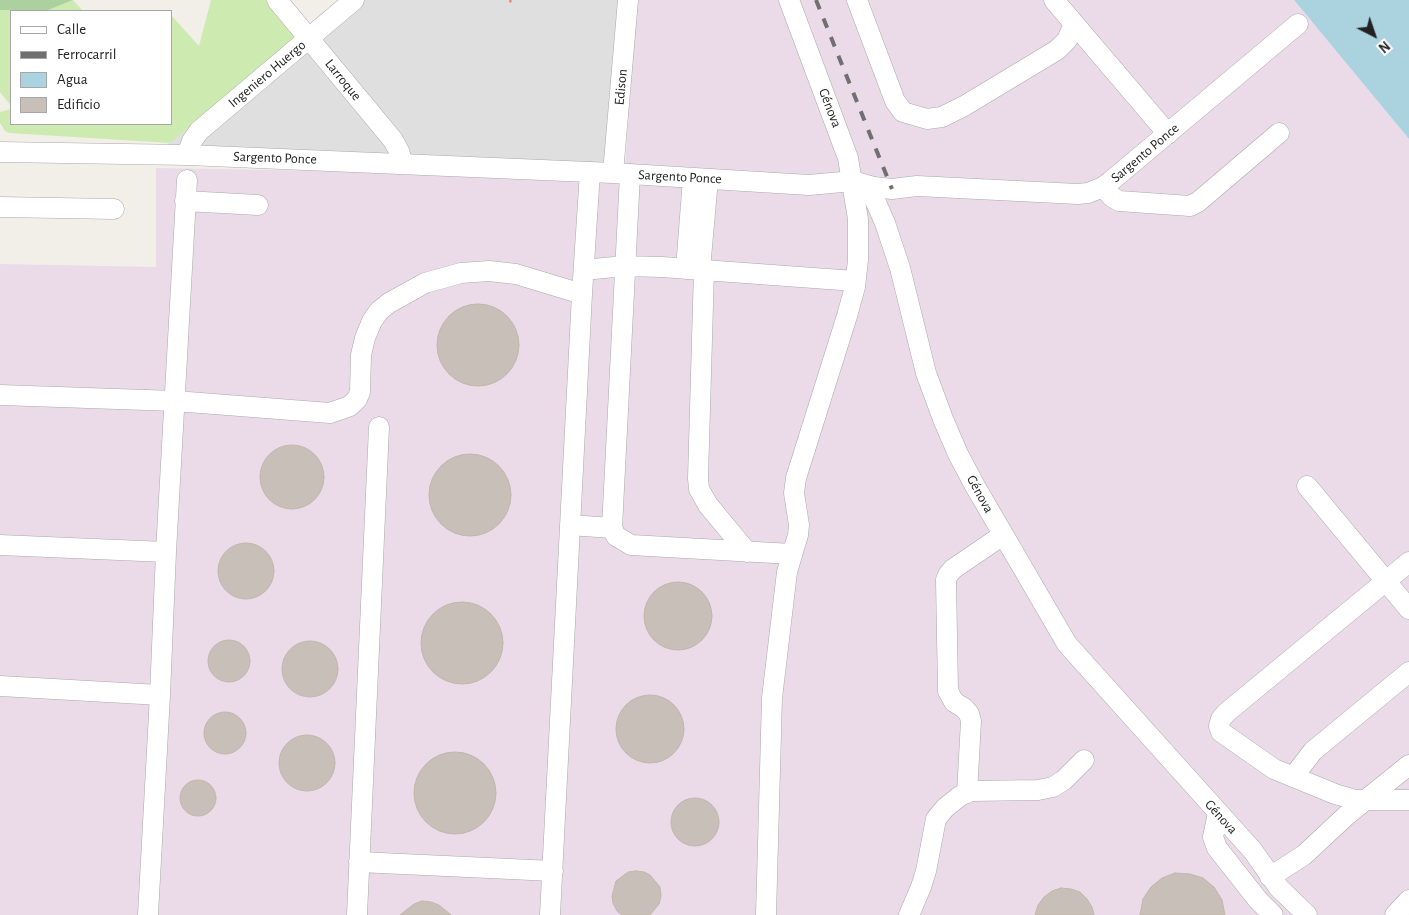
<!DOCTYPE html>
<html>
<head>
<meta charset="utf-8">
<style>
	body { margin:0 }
	#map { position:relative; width:1409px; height:915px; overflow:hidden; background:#f2efe9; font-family:"Alegreya Sans",sans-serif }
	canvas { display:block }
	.legend { position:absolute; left:10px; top:10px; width:162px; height:115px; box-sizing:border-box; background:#fff; border:1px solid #a7a7a7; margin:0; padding:6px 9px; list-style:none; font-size:15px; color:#222 }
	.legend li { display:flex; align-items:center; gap:10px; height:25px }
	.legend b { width:25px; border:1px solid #a7a7a7 }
	.north { position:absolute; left:1349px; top:10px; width:50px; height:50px; -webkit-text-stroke:4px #fff; paint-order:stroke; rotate:139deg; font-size:14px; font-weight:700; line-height:20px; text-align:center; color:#222 }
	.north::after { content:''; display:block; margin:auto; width:18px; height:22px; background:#222; clip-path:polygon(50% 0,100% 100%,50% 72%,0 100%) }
</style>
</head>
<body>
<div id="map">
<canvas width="1409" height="915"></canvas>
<ul class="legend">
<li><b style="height:6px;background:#fff"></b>Calle</li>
<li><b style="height:6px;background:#707070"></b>Ferrocarril</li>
<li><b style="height:14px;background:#aad3df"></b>Agua</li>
<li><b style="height:14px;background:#c7bfb8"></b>Edificio</li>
</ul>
<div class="north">N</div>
</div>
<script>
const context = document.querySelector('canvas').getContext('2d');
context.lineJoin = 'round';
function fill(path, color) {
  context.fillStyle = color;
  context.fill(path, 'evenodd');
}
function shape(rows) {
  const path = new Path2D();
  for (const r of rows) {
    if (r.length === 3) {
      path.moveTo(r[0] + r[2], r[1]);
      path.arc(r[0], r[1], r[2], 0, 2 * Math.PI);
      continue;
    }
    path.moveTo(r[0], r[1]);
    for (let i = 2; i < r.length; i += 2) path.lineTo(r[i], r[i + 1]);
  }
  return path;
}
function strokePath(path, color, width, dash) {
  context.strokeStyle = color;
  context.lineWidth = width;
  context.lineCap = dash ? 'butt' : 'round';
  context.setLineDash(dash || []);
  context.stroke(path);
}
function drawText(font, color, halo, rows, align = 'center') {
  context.font = font + ' "Alegreya Sans",sans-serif';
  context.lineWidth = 4;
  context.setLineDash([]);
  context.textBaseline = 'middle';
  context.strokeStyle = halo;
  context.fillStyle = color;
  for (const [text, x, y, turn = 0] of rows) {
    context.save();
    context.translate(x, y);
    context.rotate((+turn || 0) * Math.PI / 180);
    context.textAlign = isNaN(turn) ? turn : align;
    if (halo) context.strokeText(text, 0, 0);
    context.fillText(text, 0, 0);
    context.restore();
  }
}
fill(shape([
	[341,0,618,0,606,167,162,149]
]), '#e0dfdf');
fill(shape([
	[637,0,1294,0,1409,139,1409,915,0,915,0,264,156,267,156,168,330,171,624,181]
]), '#ebdbe8');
fill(shape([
	[73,0,83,11,11,11,11,106,0,92,0,10,46,11],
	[211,0,266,0,297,37,170,143,9,133,5,131,0,123,0,112,11,109,11,124,171,124,171,15,199,46]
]), '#cdebb0');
fill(shape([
	[0,0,73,0,46,11,0,10]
]), '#add19e');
fill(shape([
	[1294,0,1409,0,1409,139]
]), '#aad3df');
const building = shape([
	[478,345,41],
	[292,477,32],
	[470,495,41],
	[246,571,28],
	[678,616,34],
	[462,643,41],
	[229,661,21],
	[310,669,28],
	[650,729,34],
	[225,733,21],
	[307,763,28],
	[455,793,41],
	[198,798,18],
	[695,822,24],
	[636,871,644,872,650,875,660,887,661,896,659,904,650,915,622,915,617,911,613,903,612,896,616,881,628,872,636,871],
	[1175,873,1190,874,1203,878,1214,887,1222,900,1225,915,1140,915,1143,899,1151,887,1162,878,1175,873],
	[1061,888,1071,889,1080,892,1087,899,1092,907,1094,915,1035,915,1038,905,1044,897,1052,891,1061,888],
	[422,901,431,902,439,905,451,915,400,915,414,904,422,901]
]);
fill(building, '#c7bfb8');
strokePath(building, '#c4b6ab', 1);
const minor = shape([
	[277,0,393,140,399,151,403,164],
	[857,0,895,101,903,112,927,119,942,117,964,106,1057,50,1067,40,1074,24],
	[1054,0,1168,134],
	[0,152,187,155,613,173,809,185,853,181,874,187,892,189,917,186,1078,194,1088,193,1103,187,1111,181,1298,24],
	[187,155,192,141,199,131,354,0],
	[613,173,628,0],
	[630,174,612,528,616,536,631,545,792,554],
	[855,183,874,198,885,223,900,268,926,373,943,419,958,454,975,486,1067,644,1253,851,1279,888,1307,915],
	[1103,187,1112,197,1119,201,1190,206,1198,202,1279,133],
	[185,201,258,205],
	[0,207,114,209],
	[686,269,693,178],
	[700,269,708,179],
	[584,270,624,266,662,267,855,281],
	[704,270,698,478,699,489,708,505,747,552],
	[0,395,175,401,330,413,350,406,357,399,360,392,361,355,365,338,372,321,379,311,389,303,425,283,461,273,489,271,516,274,582,294],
	[1307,486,1409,609],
	[570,525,612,528],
	[0,545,166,552],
	[1409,562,1226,713,1221,719,1219,726,1221,732,1274,769,1335,794,1356,800,1409,800],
	[0,686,160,695],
	[1293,777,1313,751,1409,672],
	[967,793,971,721,969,714,964,708,954,702,948,691,946,580,948,575,953,569,1003,535],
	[1218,813,1213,837,1217,848,1258,900,1273,915],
	[359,862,553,871],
	[1270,877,1304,855,1347,815,1409,765],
	[148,915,160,695,166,552,187,180],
	[357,915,379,427],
	[550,915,582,294,590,172],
	[766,915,772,698,787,572,798,535,799,525,794,493,796,478,847,316,855,287,858,260,858,219,848,158,789,0],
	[909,915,921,887,926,871,936,819,945,808,960,796,971,791,1038,790,1053,787,1064,780,1084,760],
	[1395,915,1409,900]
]);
strokePath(minor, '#a9a9a9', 21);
strokePath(shape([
	[510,0,511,3]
]), '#fa8072', 2.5, [2.5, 2.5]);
strokePath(minor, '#fff', 20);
strokePath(shape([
	[816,0,892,189]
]), '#707070', 4, [10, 10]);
drawText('14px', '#222', '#fff', [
	["Ingeniero Huergo",267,74,-40],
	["Larroque",343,80,51],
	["Edison",621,87,-85],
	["Génova",830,108,69],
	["Sargento Ponce",1145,153,-40],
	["Sargento Ponce",275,158,2],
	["Sargento Ponce",680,177,3],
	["Génova",980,494,61],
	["Génova",1221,817,48]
]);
</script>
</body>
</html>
